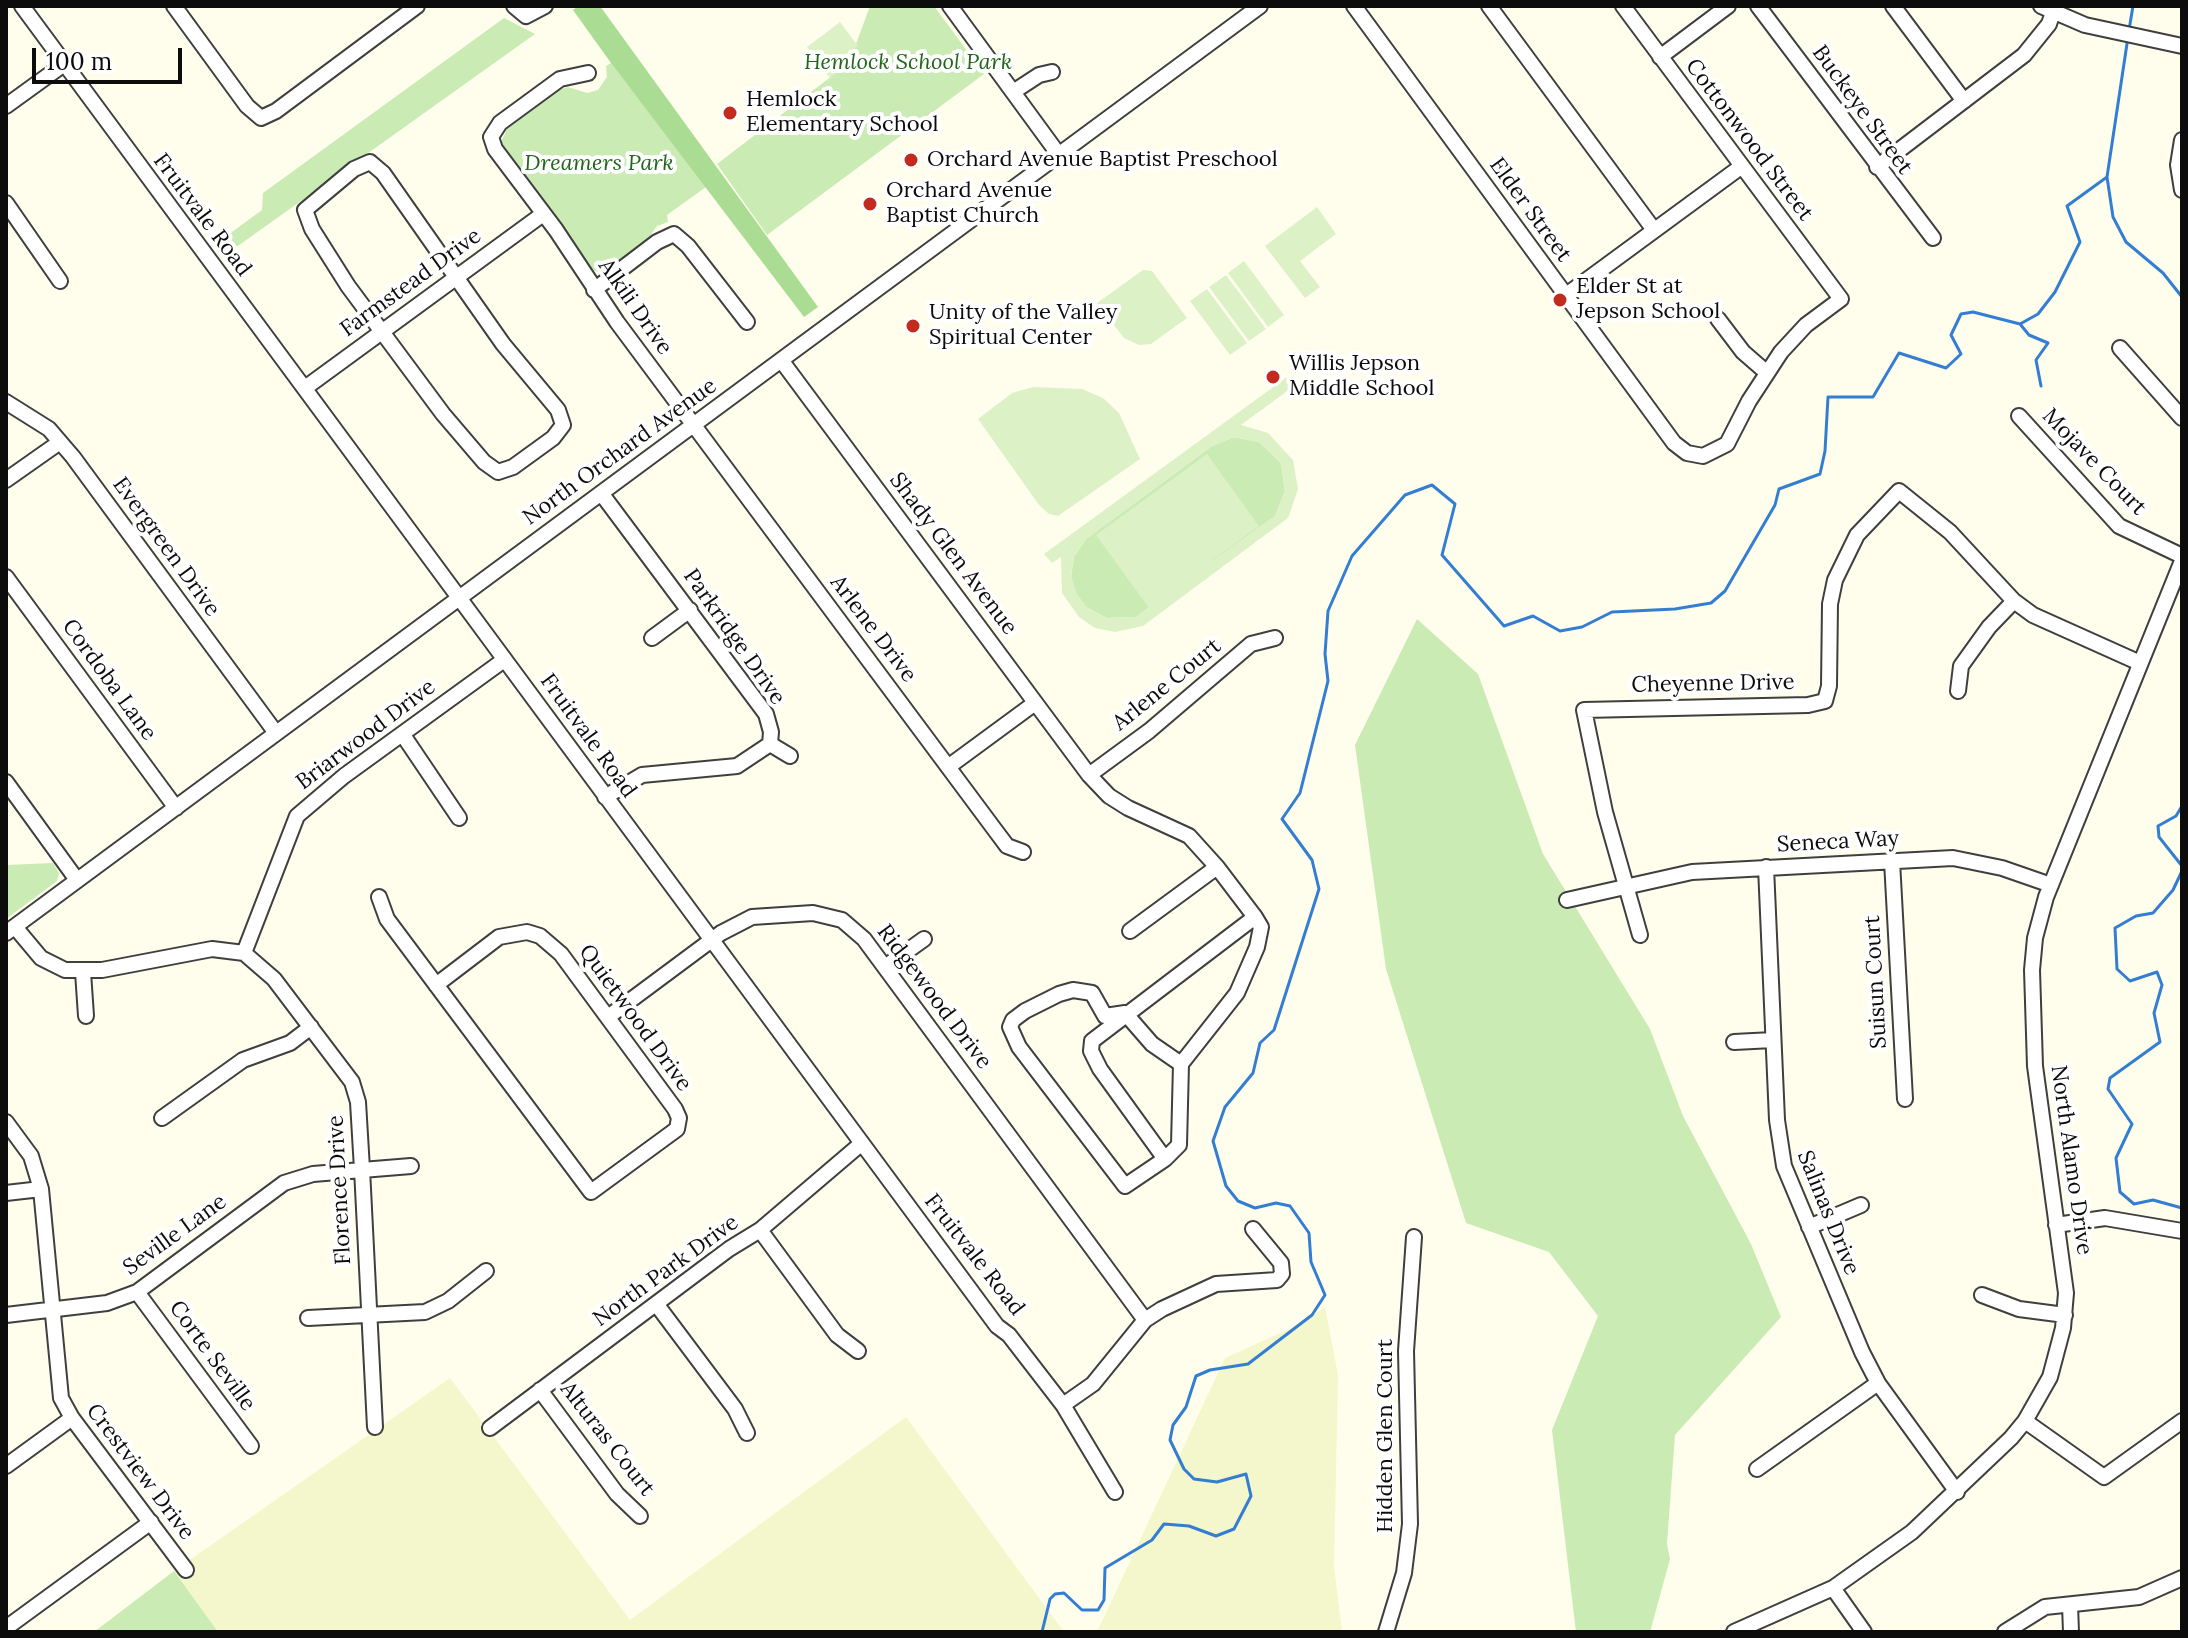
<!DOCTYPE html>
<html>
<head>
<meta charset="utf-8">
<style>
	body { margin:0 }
	#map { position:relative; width:2188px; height:1638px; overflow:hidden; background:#fffeec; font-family:Lora,serif }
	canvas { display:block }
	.frame { position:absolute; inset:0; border:8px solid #0c0c0c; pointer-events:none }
	.scale { position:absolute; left:32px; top:48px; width:150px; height:36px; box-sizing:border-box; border:4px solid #0c0c0c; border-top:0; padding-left:10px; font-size:24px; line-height:28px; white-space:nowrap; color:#0c0c0c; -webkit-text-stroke:6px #fff; paint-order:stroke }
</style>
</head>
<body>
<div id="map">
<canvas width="2188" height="1638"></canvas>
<div class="frame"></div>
<div class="scale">100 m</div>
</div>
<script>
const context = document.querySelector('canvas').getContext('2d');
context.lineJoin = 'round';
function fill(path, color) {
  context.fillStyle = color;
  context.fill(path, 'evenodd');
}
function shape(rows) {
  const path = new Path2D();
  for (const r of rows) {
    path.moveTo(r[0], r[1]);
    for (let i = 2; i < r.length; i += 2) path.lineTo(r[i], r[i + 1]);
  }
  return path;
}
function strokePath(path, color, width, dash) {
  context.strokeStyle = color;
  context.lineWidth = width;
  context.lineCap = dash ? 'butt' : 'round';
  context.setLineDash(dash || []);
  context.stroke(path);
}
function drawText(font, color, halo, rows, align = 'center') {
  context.font = font + ' Lora,serif';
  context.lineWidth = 8;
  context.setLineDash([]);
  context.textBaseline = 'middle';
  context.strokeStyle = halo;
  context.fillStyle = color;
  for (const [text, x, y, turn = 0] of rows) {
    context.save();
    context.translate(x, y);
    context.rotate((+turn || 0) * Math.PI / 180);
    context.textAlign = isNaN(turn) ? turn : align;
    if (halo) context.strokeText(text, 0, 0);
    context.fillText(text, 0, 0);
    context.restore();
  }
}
fill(shape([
	[1325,1307,1338,1375,1334,1567,1342,1632,1097,1632,1225,1358,1300,1324],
	[450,1378,630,1620,906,1417,1064,1632,218,1632,174,1571]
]), '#f4f6cb');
fill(shape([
	[870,6,934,6,984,74,767,235,717,164,849,63],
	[504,18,535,34,221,258,213,246,262,210,263,193],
	[611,63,706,187,667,215,668,222,657,226,647,240,607,269,598,272,590,269,536,195,501,142,507,129,559,90,568,87,587,93,598,90,607,77,606,66],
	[1234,437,1259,442,1281,463,1285,491,1275,516,1136,617,1107,618,1086,607,1076,593,1071,577,1074,557,1086,539,1212,446],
	[1417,619,1478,674,1543,854,1650,1029,1683,1116,1751,1244,1781,1317,1675,1435,1667,1544,1670,1559,1650,1632,1576,1632,1552,1430,1598,1316,1549,1252,1466,1223,1386,969,1355,745],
	[53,863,59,873,57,881,6,919,6,865],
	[174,1571,218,1632,94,1632]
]), '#caebb4');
fill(shape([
	[578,6,600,6,818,307,804,317,611,63,573,10]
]), '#abdc93');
fill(shape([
	[840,22,858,46,843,57,848,64,830,78,807,47],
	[1317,207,1336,234,1300,261,1320,287,1305,298,1265,246],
	[1244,261,1284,315,1268,327,1228,273],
	[1143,270,1152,271,1187,318,1151,344,1139,345,1124,338,1097,303],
	[1226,275,1266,329,1249,341,1209,287],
	[1207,289,1247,343,1230,355,1190,301],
	[1287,377,1294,386,1241,425,1268,433,1293,460,1298,489,1288,518,1143,626,1115,632,1095,628,1079,617,1062,593,1061,557,1052,563,1044,554],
	[1234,437,1259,442,1281,463,1285,491,1275,516,1162,598,1259,526,1207,454,1096,535,1149,608,1135,617,1107,618,1086,607,1076,593,1071,576,1074,557,1086,539,1212,446],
	[1033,387,1082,389,1103,398,1119,413,1140,459,1058,516,1049,514,1039,505,978,419,1012,393]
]), '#ddf1c6');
strokePath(shape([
	[2129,30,2133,6],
	[2128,37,2107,177,2113,217,2126,242,2163,273,2182,297],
	[2020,324,2029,335,2048,343,2036,360,2041,386],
	[2182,806,2176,816,2158,826,2159,837,2182,866],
	[2182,871,2173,890,2153,913,2136,916,2115,928,2117,969,2130,981,2157,972,2162,985,2154,1013,2160,1042,2110,1078,2108,1089,2132,1124,2116,1158,2120,1192,2134,1204,2153,1200,2182,1208],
	[1042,1632,1050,1599,1055,1594,1064,1593,1082,1610,1098,1610,1104,1600,1105,1568,1152,1540,1164,1524,1189,1526,1216,1536,1234,1529,1251,1496,1246,1474,1217,1482,1194,1479,1184,1469,1170,1440,1173,1425,1186,1407,1196,1376,1210,1370,1248,1364,1312,1315,1325,1295,1311,1262,1309,1233,1290,1206,1276,1203,1255,1208,1238,1201,1226,1186,1213,1141,1225,1107,1253,1073,1260,1043,1274,1030,1319,889,1312,860,1282,819,1300,793,1328,681,1325,654,1328,611,1352,556,1405,495,1432,485,1455,504,1442,555,1504,626,1533,616,1560,631,1582,627,1612,612,1675,609,1711,603,1725,591,1775,505,1779,489,1820,474,1825,451,1828,397,1873,397,1899,353,1946,368,1961,354,1951,335,1961,314,1973,312,2020,324,2038,314,2055,292,2080,242,2067,206,2107,177]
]), '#337ed2', 3);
const minor = shape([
	[22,6,997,1326,1009,1335,1063,1405,1115,1492],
	[174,6,247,106,261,118,276,111,417,6],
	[514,6,526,16,545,6],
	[950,6,1059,155],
	[1354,6,1674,443,1687,453,1703,456,1727,444,1749,401,1781,352,1806,325,1841,299,1623,6],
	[1489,6,1654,230],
	[1758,6,1933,238],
	[1893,6,1964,101],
	[2041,6,2085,25,2182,46],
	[1660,57,1728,6],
	[588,73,560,79,500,123,491,137,495,149,556,230,617,322,995,830,1007,846,1023,852],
	[1013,92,1039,75,1052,72],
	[6,106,64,64],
	[2182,140,2178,165,2182,190],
	[370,162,383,173,503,344,558,410,563,425,553,438,513,467,498,472,484,462,443,414,348,286,312,229,305,210,354,169,370,162],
	[1877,167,2024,55,2049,24,2055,6],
	[6,203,60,281],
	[594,290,657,242,674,234,688,246,747,322],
	[1565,296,1742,166],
	[1718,319,1743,352,1766,372],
	[2120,348,2182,418],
	[781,360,1089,775,1109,796,1128,808,1189,836,1217,867,1255,917,1261,927,1257,947,1237,993,1181,1064,1179,1145,1165,1159,1100,1069,1091,1051,1092,1041,1255,917],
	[305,388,543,214],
	[6,402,49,429,73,457,276,733],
	[2019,416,2119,526,2182,556],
	[6,480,60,442],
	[601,493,766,714,771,732,770,744,737,766,642,775,605,797],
	[6,577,176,808],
	[652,638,690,610],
	[1958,691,1961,666,1989,627,2014,601],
	[403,735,459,818],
	[770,744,790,756],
	[948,767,1035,703],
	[1089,775,1149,731,1251,644,1275,638],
	[6,782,77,880],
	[1892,861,1905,1099],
	[1766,867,1777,1120,1784,1166,1862,1352,1878,1383,1957,1492],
	[379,897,387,919,591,1192,677,1129,679,1118,675,1109,561,954,540,936,527,932,499,937,436,985],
	[1567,900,1692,872,1953,858,2002,868,2051,885],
	[15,927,41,958,65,970,102,970,212,949,244,953,274,979,352,1082,358,1102,362,1169,375,1427],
	[1130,931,1217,867],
	[6,933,1260,6],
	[1640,935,1605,812,1584,710,1808,705,1825,701,1829,686,1830,604,1835,580,1857,535,1899,491,1950,532,2014,601,2033,615,2140,663],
	[244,953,297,816,344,776,504,660],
	[885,967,924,939],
	[83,972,86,1016],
	[608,1017,721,933,752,917,813,913,842,920,864,939,1145,1320],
	[1734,1042,1773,1040],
	[162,1118,243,1060,290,1043,311,1027],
	[6,1122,31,1156,41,1189,61,1398,72,1418,186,1570],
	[1165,1159,1125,1186,1019,1047,1010,1027,1013,1020,1025,1011,1059,994,1073,990,1092,993,1105,1016,1125,1013,1152,1044,1181,1064],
	[6,1193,41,1189],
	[2056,1225,2105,1218,2182,1231],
	[1809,1227,1861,1205],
	[760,1230,837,1335,858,1351],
	[137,1292,251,1446],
	[1982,1295,2019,1309,2065,1315],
	[657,1305,735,1409,747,1433],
	[6,1315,107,1303,137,1292,284,1183,313,1174,411,1166],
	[308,1318,425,1312,448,1301,486,1271],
	[540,1390,617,1494,640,1516],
	[1063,1405,1093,1384,1145,1320,1162,1309,1216,1284,1277,1280,1282,1274,1281,1263,1253,1229],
	[2025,1421,2104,1477,2182,1421],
	[490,1428,729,1249,760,1230,862,1143],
	[6,1466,72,1418],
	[1757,1469,1878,1383],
	[1833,1588,1864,1632],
	[2070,1605,2071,1632],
	[6,1628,151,1522],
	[1386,1632,1404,1573,1410,1524,1406,1351,1414,1237],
	[1734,1632,1833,1588,1912,1532,2011,1438,2025,1421,2050,1377,2063,1328,2066,1293,2035,1066,2032,970,2035,938,2046,897,2182,561],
	[2005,1632,2045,1607,2139,1597,2182,1578]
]);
strokePath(minor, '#3f3f3f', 18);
strokePath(minor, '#fff', 14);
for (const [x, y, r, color] of [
	[730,113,8,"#c22c1f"],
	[911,160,8,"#c22c1f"],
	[870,204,8,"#c22c1f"],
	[1560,300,8,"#c22c1f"],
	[913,326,8,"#c22c1f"],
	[1273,377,8,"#c22c1f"]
]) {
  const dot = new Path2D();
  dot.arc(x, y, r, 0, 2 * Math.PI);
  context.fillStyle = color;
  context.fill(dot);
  strokePath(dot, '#fff', 3);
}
drawText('italic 22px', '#21661a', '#fff', [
	["Hemlock School Park",908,63],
	["Dreamers Park",599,164]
]);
drawText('22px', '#0c0c0c', '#fff', [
	["Hemlock",746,100],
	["Elementary School",746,125],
	["Orchard Avenue Baptist Preschool",927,160],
	["Orchard Avenue",886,191],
	["Baptist Church",886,216],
	["Elder St at",1576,287],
	["Jepson School",1576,312],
	["Unity of the Valley",929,313],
	["Spiritual Center",929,338],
	["Willis Jepson",1289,364],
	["Middle School",1289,389]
], 'left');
drawText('22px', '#0c0c0c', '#fff', [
	["Buckeye Street",1862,110,54],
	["Cottonwood Street",1749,140,53],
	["Elder Street",1530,210,54],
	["Fruitvale Road",202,215,53],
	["Farmstead Drive",411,283,-36],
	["Alkili Drive",635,307,55],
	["North Orchard Avenue",620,452,-36],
	["Mojave Court",2094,462,46],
	["Evergreen Drive",166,547,54],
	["Shady Glen Avenue",953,554,53],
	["Arlene Drive",873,629,53],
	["Parkridge Drive",734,637,55],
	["Cordoba Lane",109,680,54],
	["Cheyenne Drive",1713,684,-1],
	["Arlene Court",1167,685,-39],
	["Briarwood Drive",366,735,-37],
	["Fruitvale Road",588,736,54],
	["Seneca Way",1838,842,-3],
	["Suisun Court",1876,982,-93],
	["Ridgewood Drive",934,997,53],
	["Quietwood Drive",635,1018,54],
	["North Alamo Drive",2071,1160,82],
	["Florence Drive",340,1190,-93],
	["Salinas Drive",1828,1213,68],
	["Seville Lane",175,1235,-36],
	["Fruitvale Road",974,1255,52],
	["North Park Drive",666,1271,-36],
	["Corte Seville",212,1356,54],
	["Hidden Glen Court",1386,1436,-90],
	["Alturas Court",607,1439,52],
	["Crestview Drive",140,1472,53]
]);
</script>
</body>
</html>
